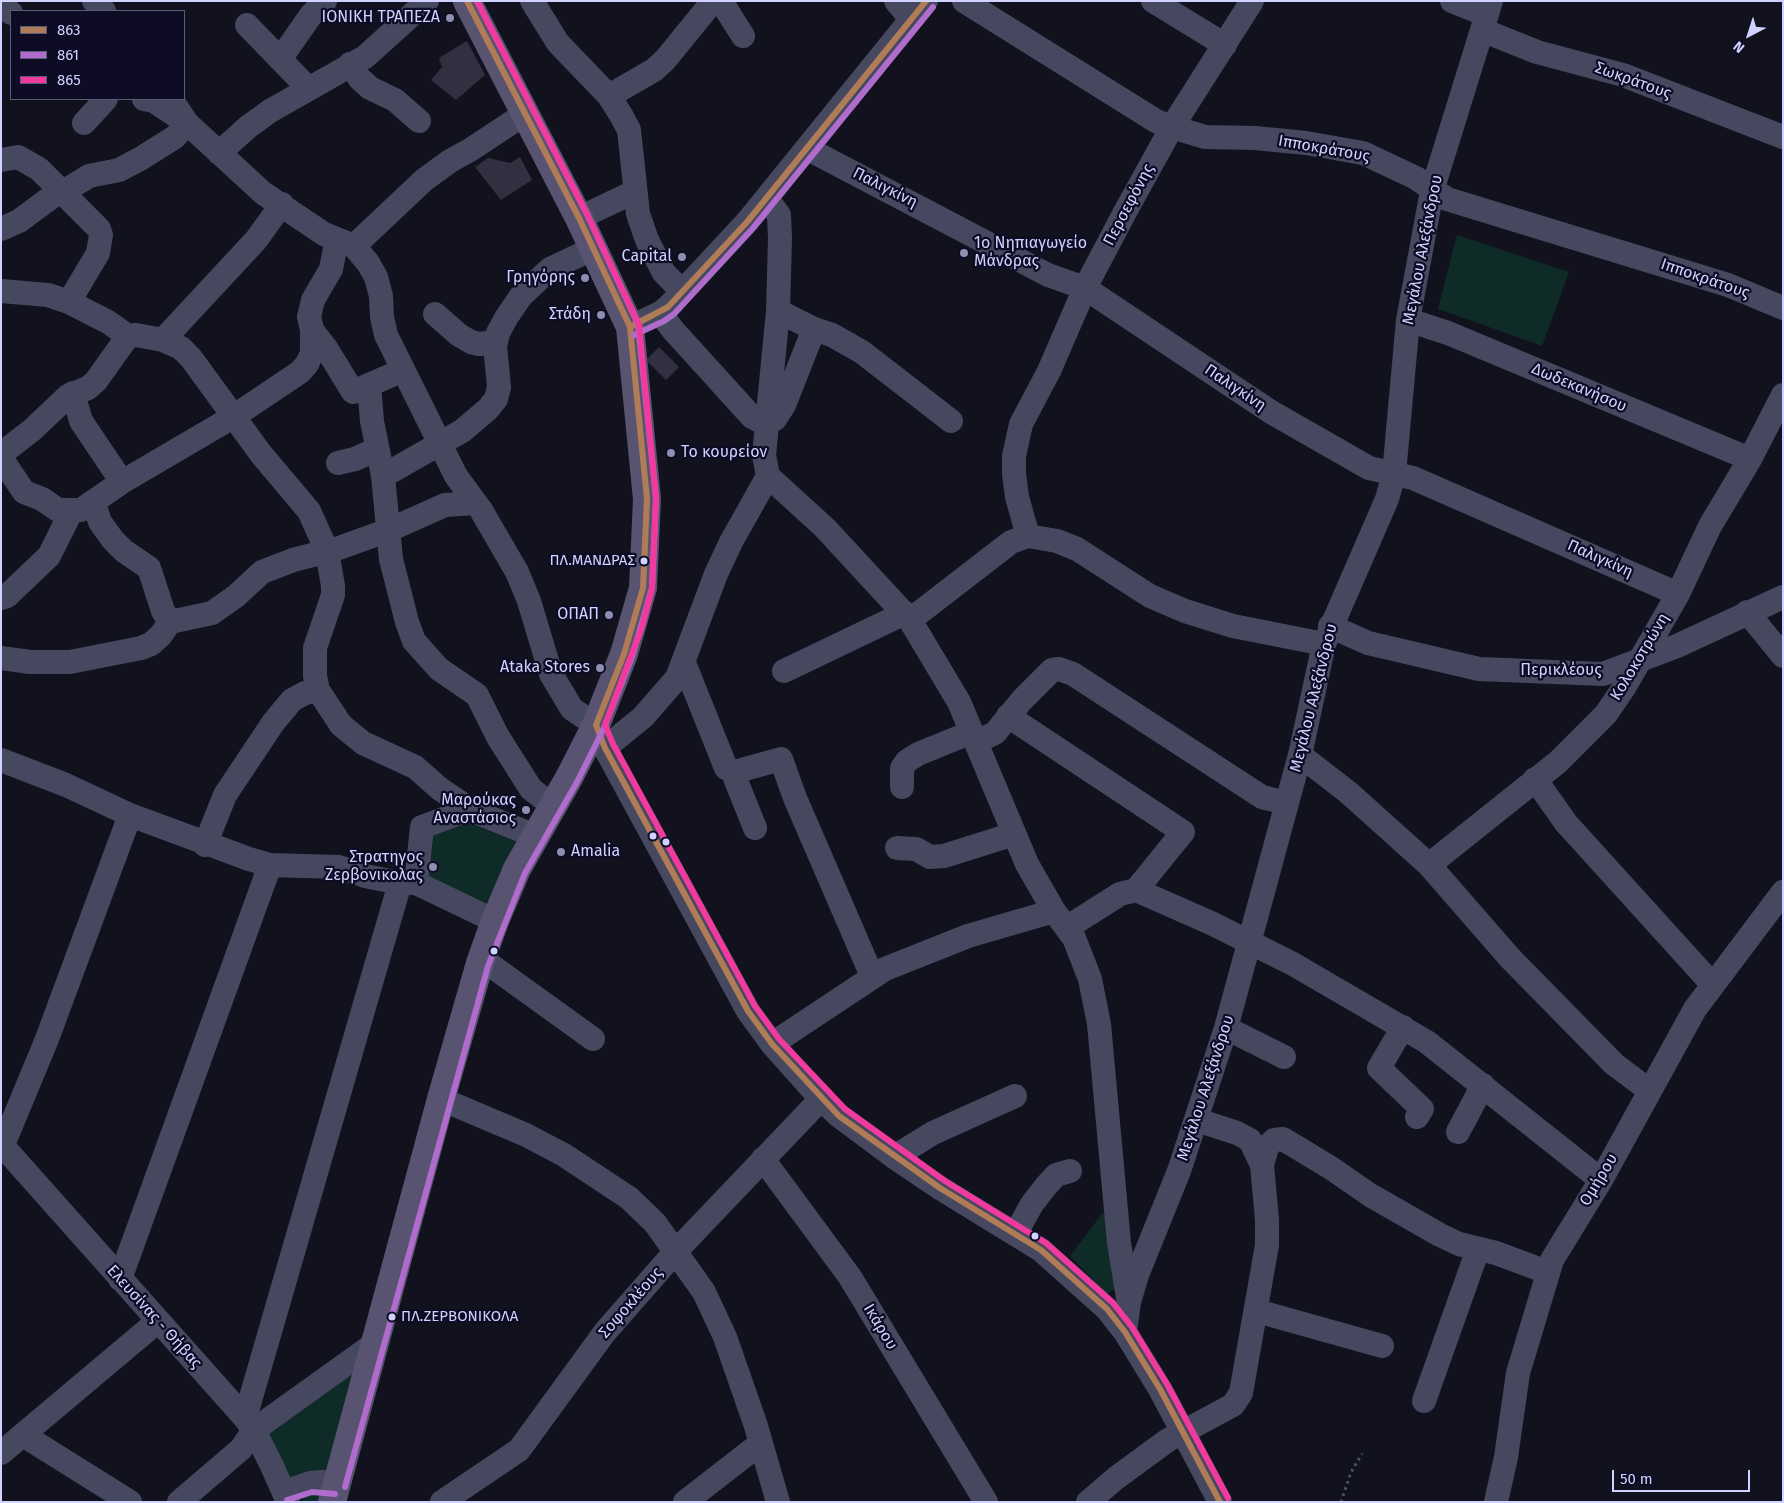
<!DOCTYPE html>
<html>
<head>
<meta charset="utf-8">
<style>
	body { margin:0 }
	#map { position:relative; width:1784px; height:1503px; overflow:hidden; background:#12121e; font-family:"Fira Sans",sans-serif }
	canvas { display:block }
	.frame { position:absolute; inset:0; border:2px solid #d0d2ff; pointer-events:none }
	.legend { position:absolute; left:10px; top:10px; width:175px; height:90px; box-sizing:border-box; background:#0d0c24; border:1px solid #5b5b7c; margin:0; padding:6px 9px; list-style:none; font-size:15px; color:#d0d2ff }
	.legend li { display:flex; align-items:center; gap:10px; height:25px }
	.legend b { width:25px; border:1px solid #5b5b7c }
	.north { position:absolute; left:1724px; top:10px; width:50px; height:50px; -webkit-text-stroke:4px #0d0c24; paint-order:stroke; rotate:220deg; font-size:14px; font-weight:700; line-height:20px; text-align:center; color:#d0d2ff }
	.north::after { content:''; display:block; margin:auto; width:18px; height:22px; background:#d0d2ff; clip-path:polygon(50% 0,100% 100%,50% 72%,0 100%) }
	.scale { position:absolute; left:1612px; top:1470px; width:138px; height:22px; box-sizing:border-box; border:2px solid #d0d2ff; border-top:0; padding-left:6px; font-size:15px; line-height:18px; white-space:nowrap; color:#d0d2ff; -webkit-text-stroke:4px #0d0c24; paint-order:stroke }
</style>
</head>
<body>
<div id="map">
<canvas width="1784" height="1503"></canvas>
<div class="frame"></div>
<ul class="legend">
<li><b style="height:6px;background:#b07c57"></b>863</li>
<li><b style="height:6px;background:#b06ccc"></b>861</li>
<li><b style="height:6px;background:#f13a9d"></b>865</li>
</ul>
<div class="north">N</div>
<div class="scale">50 m</div>
</div>
<script>
const context = document.querySelector('canvas').getContext('2d');
context.lineJoin = 'round';
function fill(path, color) {
  context.fillStyle = color;
  context.fill(path, 'evenodd');
}
function shape(rows) {
  const path = new Path2D();
  for (const r of rows) {
    path.moveTo(r[0], r[1]);
    for (let i = 2; i < r.length; i += 2) path.lineTo(r[i], r[i + 1]);
  }
  return path;
}
function strokePath(path, color, width, dash) {
  context.strokeStyle = color;
  context.lineWidth = width;
  context.lineCap = dash ? 'butt' : 'round';
  context.setLineDash(dash || []);
  context.stroke(path);
}
function drawText(font, color, halo, rows, align = 'center') {
  context.font = font + ' "Fira Sans",sans-serif';
  context.lineWidth = 4.5;
  context.setLineDash([]);
  context.textBaseline = 'middle';
  context.strokeStyle = halo;
  context.fillStyle = color;
  for (const [text, x, y, turn = 0] of rows) {
    context.save();
    context.translate(x, y);
    context.rotate((+turn || 0) * Math.PI / 180);
    context.textAlign = isNaN(turn) ? turn : align;
    if (halo) context.strokeText(text, 0, 0);
    context.fillText(text, 0, 0);
    context.restore();
  }
}
fill(shape([
	[1457,235,1569,272,1542,346,1438,309],
	[462,820,519,843,487,908,424,880,430,833],
	[1104,1211,1118,1287,1107,1294,1070,1256],
	[364,1360,334,1474,285,1482,261,1433],
	[313,1492,322,1492,327,1502,303,1502,302,1498]
]), '#0f2b27');
fill(shape([
	[467,41,485,75,456,100,431,80,442,67,439,58],
	[520,157,532,180,501,200,475,167,488,158,510,163],
	[659,347,679,367,666,380,646,360]
]), '#303041');
strokePath(shape([
	[1341,1502,1351,1472,1362,1454]
]), '#455963', 3, [2.5, 4]);
strokePath(shape([
	[94,1,104,11],
	[532,1,558,43,609,96,621,115,629,130,638,214,647,240,664,273,682,291],
	[721,1,743,36],
	[896,1,911,19],
	[964,1,1156,121,1172,127,1205,137,1255,138,1306,143,1363,153,1416,178,1447,199,1728,285,1783,308],
	[1153,1,1225,45],
	[1452,1,1487,15],
	[1,4,11,13],
	[247,25,308,88],
	[1482,30,1537,52,1623,75,1783,137],
	[281,58,311,15,325,1],
	[350,64,360,79,370,88,395,100,419,121],
	[609,96,654,70,665,60,713,1],
	[171,99,187,123,263,193,324,234,354,246,368,263,376,277,381,296,382,317,386,335,456,476,481,510,517,572,529,601,551,674,572,709,596,725,605,748,748,1011,772,1044,821,1099,839,1116,894,1157,940,1188,1041,1250,1107,1309,1125,1332,1160,1389,1220,1502],
	[84,123,106,99],
	[808,149,1048,275,1085,288,1271,412,1369,468,1413,478,1678,594],
	[219,153,248,127,270,111,365,57,427,1],
	[1,160,18,157,39,169,99,229,101,235,98,253,69,302],
	[579,218,634,192],
	[1,229,19,221,57,193,63,192,89,176,119,170,140,159,175,137,187,123,154,101,144,99],
	[354,246,424,180,450,161,470,150,526,113],
	[1,291,48,295,69,302,108,322,128,336,136,335,163,340,181,348,191,358,261,454,309,511,327,551,333,586,333,595,315,648,315,676,318,690,341,725,363,743,415,767,440,789,473,811,535,836],
	[778,311,814,329,832,335,862,352,951,421],
	[660,313,673,330,752,417,766,424,775,419,784,405,814,329],
	[435,314,459,335,471,342,479,344,496,342],
	[1408,320,1448,333,1750,459],
	[630,327,660,313,668,307,747,222,926,1],
	[312,330,326,348,353,392,403,370],
	[163,340,256,240,282,204],
	[369,385,372,421,383,476,391,559,407,622,414,641,439,669,477,695,498,737,531,789,553,806],
	[73,393,81,421,122,482],
	[1,454,32,430,68,396,88,388,96,381,128,336],
	[1,458,24,492,42,499,58,510,81,510,122,482,233,417,300,372,307,364,312,353,312,330,309,317,313,300,331,269,337,239],
	[338,463,355,459,377,449],
	[383,476,462,431,488,409,496,399,499,387,495,346,498,333,506,318,521,296,550,269,594,248],
	[768,476,825,528,910,620,959,702,1027,864,1054,911,1074,938,1090,979,1099,1024,1119,1243,1128,1298],
	[94,503,100,522,113,540,124,551,149,568,163,611,170,622],
	[1028,536,1017,497,1014,474,1014,456,1021,424,1049,371,1085,288,1125,212,1172,127,1252,1],
	[1,598,7,596,49,556,71,512],
	[1747,612,1783,656],
	[910,620,1011,542,1028,536,1057,541,1077,549,1150,596,1185,611,1233,626,1324,644],
	[1330,626,1368,643,1479,669,1603,674,1677,646,1783,597],
	[1,658,30,662,70,662,141,648,151,644,161,635,170,622,212,613,236,596,262,572,293,560,336,549,389,530,445,505,476,503],
	[684,663,726,768,734,772,781,759,795,798,872,976],
	[784,671,905,613],
	[1008,716,1183,832,1136,890],
	[976,742,995,733,1022,700,1052,670,1059,669,1073,674,1262,797,1286,803],
	[605,748,643,717,677,678,716,574,731,542,768,476,764,455,778,311,780,238,779,215,767,199],
	[1300,755,1349,793,1429,865,1510,958,1614,1064,1650,1091],
	[1,760,66,785,130,815,249,859,270,865,339,867,365,876,400,883,416,883,495,921],
	[734,772,735,778,755,828],
	[1535,779,1566,823,1712,984],
	[902,787,902,768,907,761,918,754,972,732],
	[205,845,225,795,273,723,292,700,305,693,318,690],
	[897,848,916,849,930,857,944,856,1014,834],
	[1429,865,1558,762,1606,714,1625,686,1678,594,1710,526,1750,459,1783,395],
	[416,883,422,827,470,809],
	[1068,927,1120,894,1136,890,1211,923,1293,964,1427,1042,1601,1180],
	[482,959,593,1039],
	[1403,1027,1379,1068,1422,1109,1417,1117],
	[1226,1028,1284,1057],
	[772,1044,885,969,968,936,1054,911],
	[441,1099,526,1135,564,1155,629,1198,655,1223,704,1292,725,1337,756,1426,778,1502],
	[1458,1132,1483,1085],
	[1,1144,245,1418,254,1430,272,1466,288,1502],
	[3,1145,47,1039,130,815],
	[894,1157,933,1133,1015,1096],
	[763,1159,850,1277,986,1502],
	[1262,1165,1267,1147,1274,1140,1283,1139,1331,1168,1370,1195,1440,1235,1459,1244,1496,1253,1547,1272],
	[1016,1233,1032,1204,1046,1186,1056,1175,1070,1171],
	[120,1279,270,865],
	[1257,1311,1382,1346],
	[1125,1332,1129,1302,1137,1275,1179,1171,1226,1028,1300,755,1324,644,1387,499,1394,474,1408,320,1432,191,1491,1],
	[1424,1401,1478,1249],
	[245,1418,400,883],
	[23,1435,130,1502],
	[1,1453,158,1321],
	[284,1492,310,1483,323,1482,337,1485],
	[179,1502,241,1449,254,1430,374,1344],
	[442,1502,519,1450,605,1332,676,1251,821,1099],
	[685,1502,761,1443],
	[1088,1502,1116,1478,1168,1440,1233,1405,1241,1393,1267,1245,1267,1220,1262,1165,1250,1140,1237,1133,1197,1120],
	[1496,1502,1506,1457,1518,1373,1552,1260,1601,1180,1695,1009,1783,892]
]), '#464860', 24);
strokePath(shape([
	[332,1502,441,1099,480,963,495,921,517,869,569,778,596,725,624,654,643,588,647,499,630,327,579,218,467,1]
]), '#595372', 28);
strokePath(shape([
	[467,1,579,218,630,327,647,499,643,588,624,654,596,725],
	[630,327,668,307,747,222,926,1],
	[596,725,605,748,748,1011,772,1044,839,1116,940,1188,1041,1250,1107,1309,1125,1332,1160,1389,1220,1502]
]), '#b07c57', 6);
strokePath(shape([
	[634,335,664,321,674,314,753,228,933,7],
	[345,1487,488,966,525,873,577,782,604,728,632,657,652,588,656,498,638,324,587,214,477,1],
	[287,1500,312,1492,335,1494]
]), '#b06ccc', 6);
strokePath(shape([
	[477,1,587,214,639,325,656,498,652,589,642,627,605,725,613,744,755,1006,779,1039,845,1109,945,1181,1046,1243,1113,1303,1132,1327,1167,1384,1228,1498]
]), '#f13a9d', 6);
for (const [x, y, r, color] of [
	[450,18,5,"#8e8fb0"],
	[964,253,5,"#8e8fb0"],
	[682,257,5,"#8e8fb0"],
	[585,278,5,"#8e8fb0"],
	[601,315,5,"#8e8fb0"],
	[671,453,5,"#8e8fb0"],
	[644,561,4.5,"#d0d2ff"],
	[609,615,5,"#8e8fb0"],
	[600,668,5,"#8e8fb0"],
	[526,810,5,"#8e8fb0"],
	[653,836,4.5,"#d0d2ff"],
	[666,842,4.5,"#d0d2ff"],
	[561,852,5,"#8e8fb0"],
	[433,867,5,"#8e8fb0"],
	[494,951,4.5,"#d0d2ff"],
	[1035,1236,4.5,"#d0d2ff"],
	[392,1317,4.5,"#d0d2ff"]
]) {
  const dot = new Path2D();
  dot.arc(x, y, r, 0, 2 * Math.PI);
  context.fillStyle = color;
  context.fill(dot);
  strokePath(dot, '#0d0c24', 2);
}
drawText('15px', '#d0d2ff', '#0d0c24', [
	["ΠΛ.ΜΑΝΔΡΑΣ",635,561],
	["ΠΛ.ΖΕΡΒΟΝΙΚΟΛΑ",401,1317,"left"]
], 'right');
drawText('16px', '#d0d2ff', '#0d0c24', [
	["ΙΟΝΙΚΗ ΤΡΑΠΕΖΑ",440,18],
	["1ο Νηπιαγωγείο",974,244,"left"],
	["Μάνδρας",974,262,"left"],
	["Capital",672,257],
	["Γρηγόρης",575,278],
	["Στάδη",591,315],
	["Το κουρείον",681,453,"left"],
	["ΟΠΑΠ",599,615],
	["Ataka Stores",590,668],
	["Μαρούκας",516,801],
	["Αναστάσιος",516,819],
	["Amalia",571,852,"left"],
	["Στρατηγος",423,858],
	["Ζερβονικολας",423,876]
], 'right');
drawText('16px', '#d0d2ff', '#0d0c24', [
	["Σωκράτους",1633,81,20],
	["Ιπποκράτους",1324,149,10],
	["Παλιγκίνη",885,188,27],
	["Περσεφόνης",1129,205,-62],
	["Μεγάλου Αλεξάνδρου",1423,250,-79],
	["Ιπποκράτους",1705,279,19],
	["Παλιγκίνη",1235,388,34],
	["Δωδεκανήσου",1579,388,23],
	["Παλιγκίνη",1600,559,24],
	["Κολοκοτρώνη",1640,657,-59],
	["Περικλέους",1561,671],
	["Μεγάλου Αλεξάνδρου",1314,698,-76],
	["Μεγάλου Αλεξάνδρου",1206,1088,-72],
	["Ομήρου",1599,1180,-59],
	["Σοφοκλέους",631,1303,-49],
	["Ελευσίνας - Θήβας",154,1317,48],
	["Ικάρου",880,1327,59]
]);
</script>
</body>
</html>
